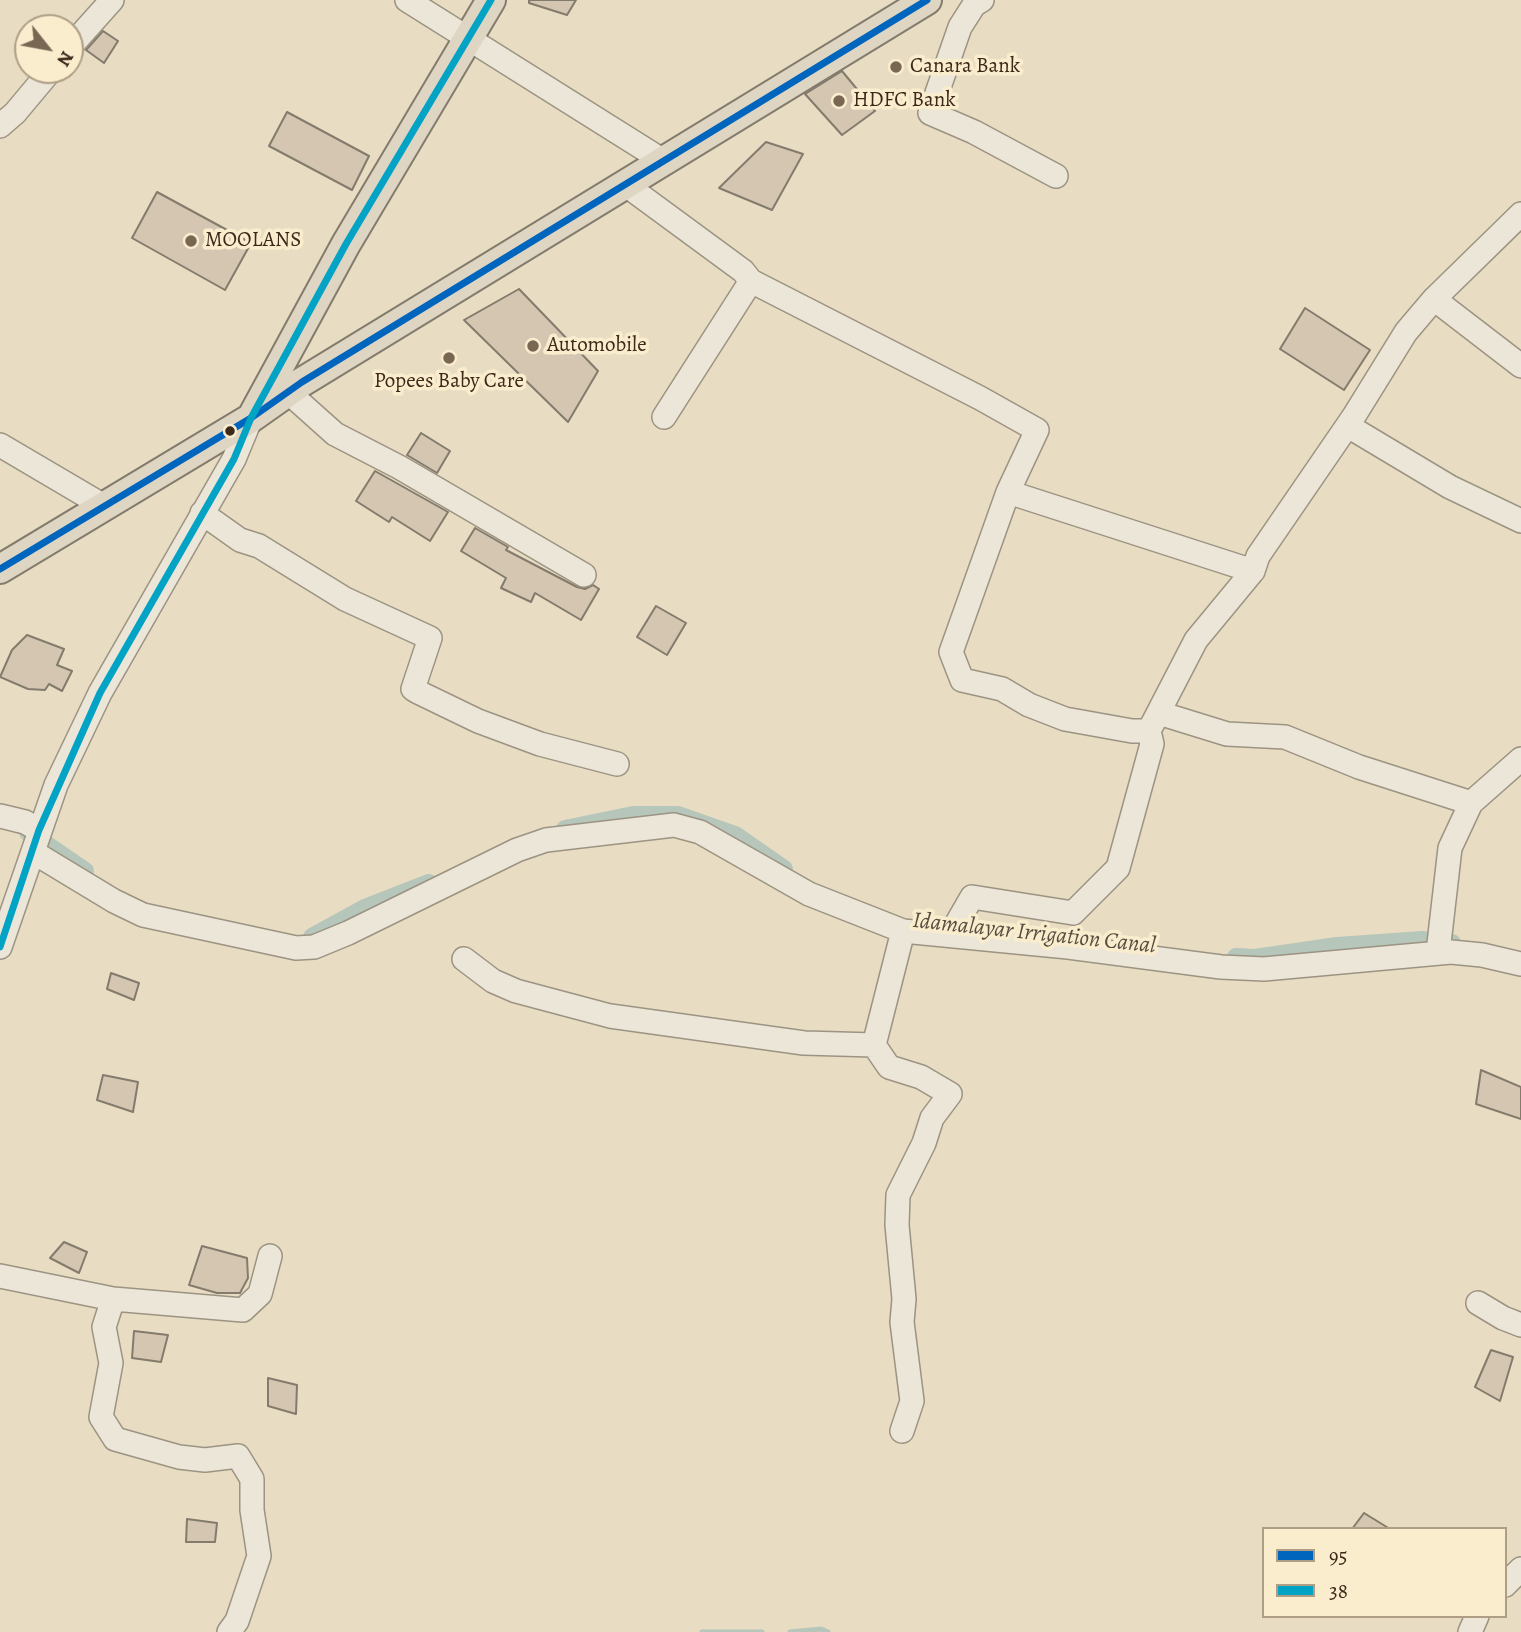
<!DOCTYPE html>
<html>
<head>
<meta charset="utf-8">
<style>
	body { margin:0 }
	#map { position:relative; width:1521px; height:1632px; overflow:hidden; background:#e8ddc2; font-family:Alegreya,serif }
	canvas { display:block }
	.legend { position:absolute; left:1262px; top:1527px; width:245px; height:91px; box-sizing:border-box; background:#faedce; border:2px solid #ae9e86; margin:0; padding:9px 12px; list-style:none; font-size:21px; color:#3d2819 }
	.legend li { display:flex; align-items:center; gap:14px; height:35px }
	.legend b { width:35px; border:2px solid #ae9e86 }
	.north { position:absolute; left:14px; top:14px; width:70px; height:70px; box-sizing:border-box; background:#faedce; border:2px solid #ae9e86; border-radius:50%; rotate:121deg; font-size:19px; font-weight:700; line-height:28px; text-align:center; color:#3d2819 }
	.north::after { content:''; display:block; margin:auto; width:24px; height:32px; background:#796754; clip-path:polygon(50% 0,100% 100%,50% 72%,0 100%) }
</style>
</head>
<body>
<div id="map">
<canvas width="1521" height="1632"></canvas>
<ul class="legend">
<li><b style="height:9px;background:#0065bd"></b>95</li>
<li><b style="height:9px;background:#03a3c5"></b>38</li>
</ul>
<div class="north">N</div>
</div>
<script>
const context = document.querySelector('canvas').getContext('2d');
context.lineJoin = 'round';
function shape(rows) {
  const path = new Path2D();
  for (const r of rows) {
    path.moveTo(r[0], r[1]);
    for (let i = 2; i < r.length; i += 2) path.lineTo(r[i], r[i + 1]);
  }
  return path;
}
function strokePath(path, color, width, dash) {
  context.strokeStyle = color;
  context.lineWidth = width;
  context.lineCap = dash ? 'butt' : 'round';
  context.setLineDash(dash || []);
  context.stroke(path);
}
function fill(path, color) {
  context.fillStyle = color;
  context.fill(path, 'evenodd');
}
function drawText(font, color, halo, rows, align = 'center') {
  context.font = font + ' Alegreya,serif';
  context.lineWidth = 7;
  context.setLineDash([]);
  context.textBaseline = 'middle';
  context.strokeStyle = halo;
  context.fillStyle = color;
  for (const [text, x, y, turn = 0] of rows) {
    context.save();
    context.translate(x, y);
    context.rotate((+turn || 0) * Math.PI / 180);
    context.textAlign = isNaN(turn) ? turn : align;
    if (halo) context.strokeText(text, 0, 0);
    context.fillText(text, 0, 0);
    context.restore();
  }
}
strokePath(shape([
	[702,1632,762,1632],
	[790,1632,821,1629,828,1632]
]), '#b6c6ba', 5);
strokePath(shape([
	[565,829,633,815,678,815,735,835,784,869],
	[28,832,85,871],
	[312,937,365,908,429,883],
	[1236,957,1255,958,1337,946,1422,940,1452,943]
]), '#b6c6ba', 18);
const building = shape([
	[529,0,576,0,567,15,529,3,529,0],
	[103,31,118,41,104,63,86,50,103,31],
	[842,71,875,111,842,135,805,94,842,71],
	[287,112,369,156,352,190,269,146,287,112],
	[766,142,803,154,772,210,719,188,766,142],
	[157,192,251,243,225,290,132,238,157,192],
	[519,289,598,371,568,422,464,320,519,289],
	[1305,308,1370,350,1344,390,1280,349,1305,308],
	[421,433,450,451,437,473,407,455,421,433],
	[375,471,448,512,430,541,392,517,389,522,356,501,375,471],
	[475,528,508,547,506,550,577,587,585,589,593,585,599,589,581,620,535,593,531,602,501,588,506,578,461,551,475,528],
	[656,606,686,623,667,655,637,637,656,606],
	[27,635,64,649,57,665,72,671,62,691,49,684,45,690,28,689,0,677,12,650,27,635],
	[111,973,139,983,134,1000,107,989,111,973],
	[1481,1070,1521,1087,1521,1119,1476,1104,1481,1070],
	[103,1075,138,1082,133,1112,97,1100,103,1075],
	[64,1242,87,1252,79,1273,50,1258,64,1242],
	[202,1246,247,1258,248,1278,240,1293,217,1293,189,1285,202,1246],
	[134,1331,168,1335,161,1362,132,1358,134,1331],
	[1491,1350,1513,1357,1500,1401,1475,1387,1491,1350],
	[268,1378,297,1385,296,1414,268,1406,268,1378],
	[1364,1513,1390,1529,1352,1529,1364,1513],
	[187,1519,217,1523,215,1542,186,1542,187,1519]
]);
fill(building, '#d5c6b2');
strokePath(building, '#837b6c', 2);
const minor = shape([
	[407,0,665,162],
	[982,0,974,5,960,27,930,113,974,132,1056,176],
	[70,47,112,0],
	[0,126,15,113,51,70],
	[626,185,743,271,751,281,980,398,1037,430,1008,492],
	[1434,299,1521,366],
	[288,392,335,434,399,467,584,575],
	[664,417,751,281],
	[1348,426,1450,487,1521,521],
	[0,445,102,505],
	[202,513,240,540,259,546,345,599,430,638,413,689,418,692,478,721,540,744,617,764],
	[1159,713,1227,734,1285,737,1359,767,1471,803],
	[1152,725,1196,640,1253,571],
	[0,816,25,822,39,830],
	[33,852,114,901,143,915,296,948,314,947,348,933,517,850,546,840,674,825,700,832,809,894,903,931,1068,947,1221,967,1264,969,1451,952,1482,955,1521,964],
	[950,935,972,897,1073,913,1118,868,1152,744,1149,731,1132,731,1065,719,1029,705,1002,689,962,680,951,652,1008,492,1253,571,1258,556,1354,416,1406,332,1434,299,1521,214],
	[0,947,56,785,100,693,234,459,251,418],
	[1438,952,1450,848,1471,803,1521,759],
	[464,959,493,981,516,991,610,1016,804,1043,874,1045],
	[0,1276,113,1299],
	[1478,1303,1503,1318,1521,1325],
	[902,1431,912,1401,902,1322,904,1299,897,1225,898,1195,924,1143,932,1118,950,1094,921,1077,889,1067,874,1045,903,931],
	[1505,1585,1521,1569],
	[229,1632,237,1621,259,1556,252,1510,252,1479,238,1456,205,1460,179,1457,115,1439,101,1417,111,1363,104,1327,113,1299,243,1310,260,1294,270,1256],
	[1470,1632,1477,1616]
]);
const major = shape([
	[254,413,346,244,491,0],
	[0,569,251,418,302,382,927,0]
]);
strokePath(minor, '#9c9382', 26);
strokePath(major, '#837b6c', 32);
strokePath(minor, '#ebe6d8', 23);
strokePath(major, '#dfd5c3', 28);
strokePath(shape([
	[0,569,251,418,302,382,927,0]
]), '#0065bd', 7);
strokePath(shape([
	[0,947,39,830,100,693,234,459,251,418,346,244,491,0]
]), '#03a3c5', 7);
for (const [x, y, r, color] of [
	[896,67,7,"#796754"],
	[839,101,7,"#796754"],
	[191,241,7,"#796754"],
	[533,346,7,"#796754"],
	[449,358,7,"#796754"],
	[230,431,6,"#3d2819"]
]) {
  const dot = new Path2D();
  dot.arc(x, y, r, 0, 2 * Math.PI);
  context.fillStyle = color;
  context.fill(dot);
  strokePath(dot, '#faedce', 2.5);
}
drawText('21px', '#3d2819', '#faedce', [
	["Canara Bank",910,67],
	["HDFC Bank",853,101],
	["MOOLANS",205,241],
	["Automobile",547,346],
	["Popees Baby Care",449,382,"center"]
], 'left');
drawText('italic 23px', '#564d40', '#faedce', [
	["Idamalayar Irrigation Canal",1034,934,6]
]);
</script>
</body>
</html>
